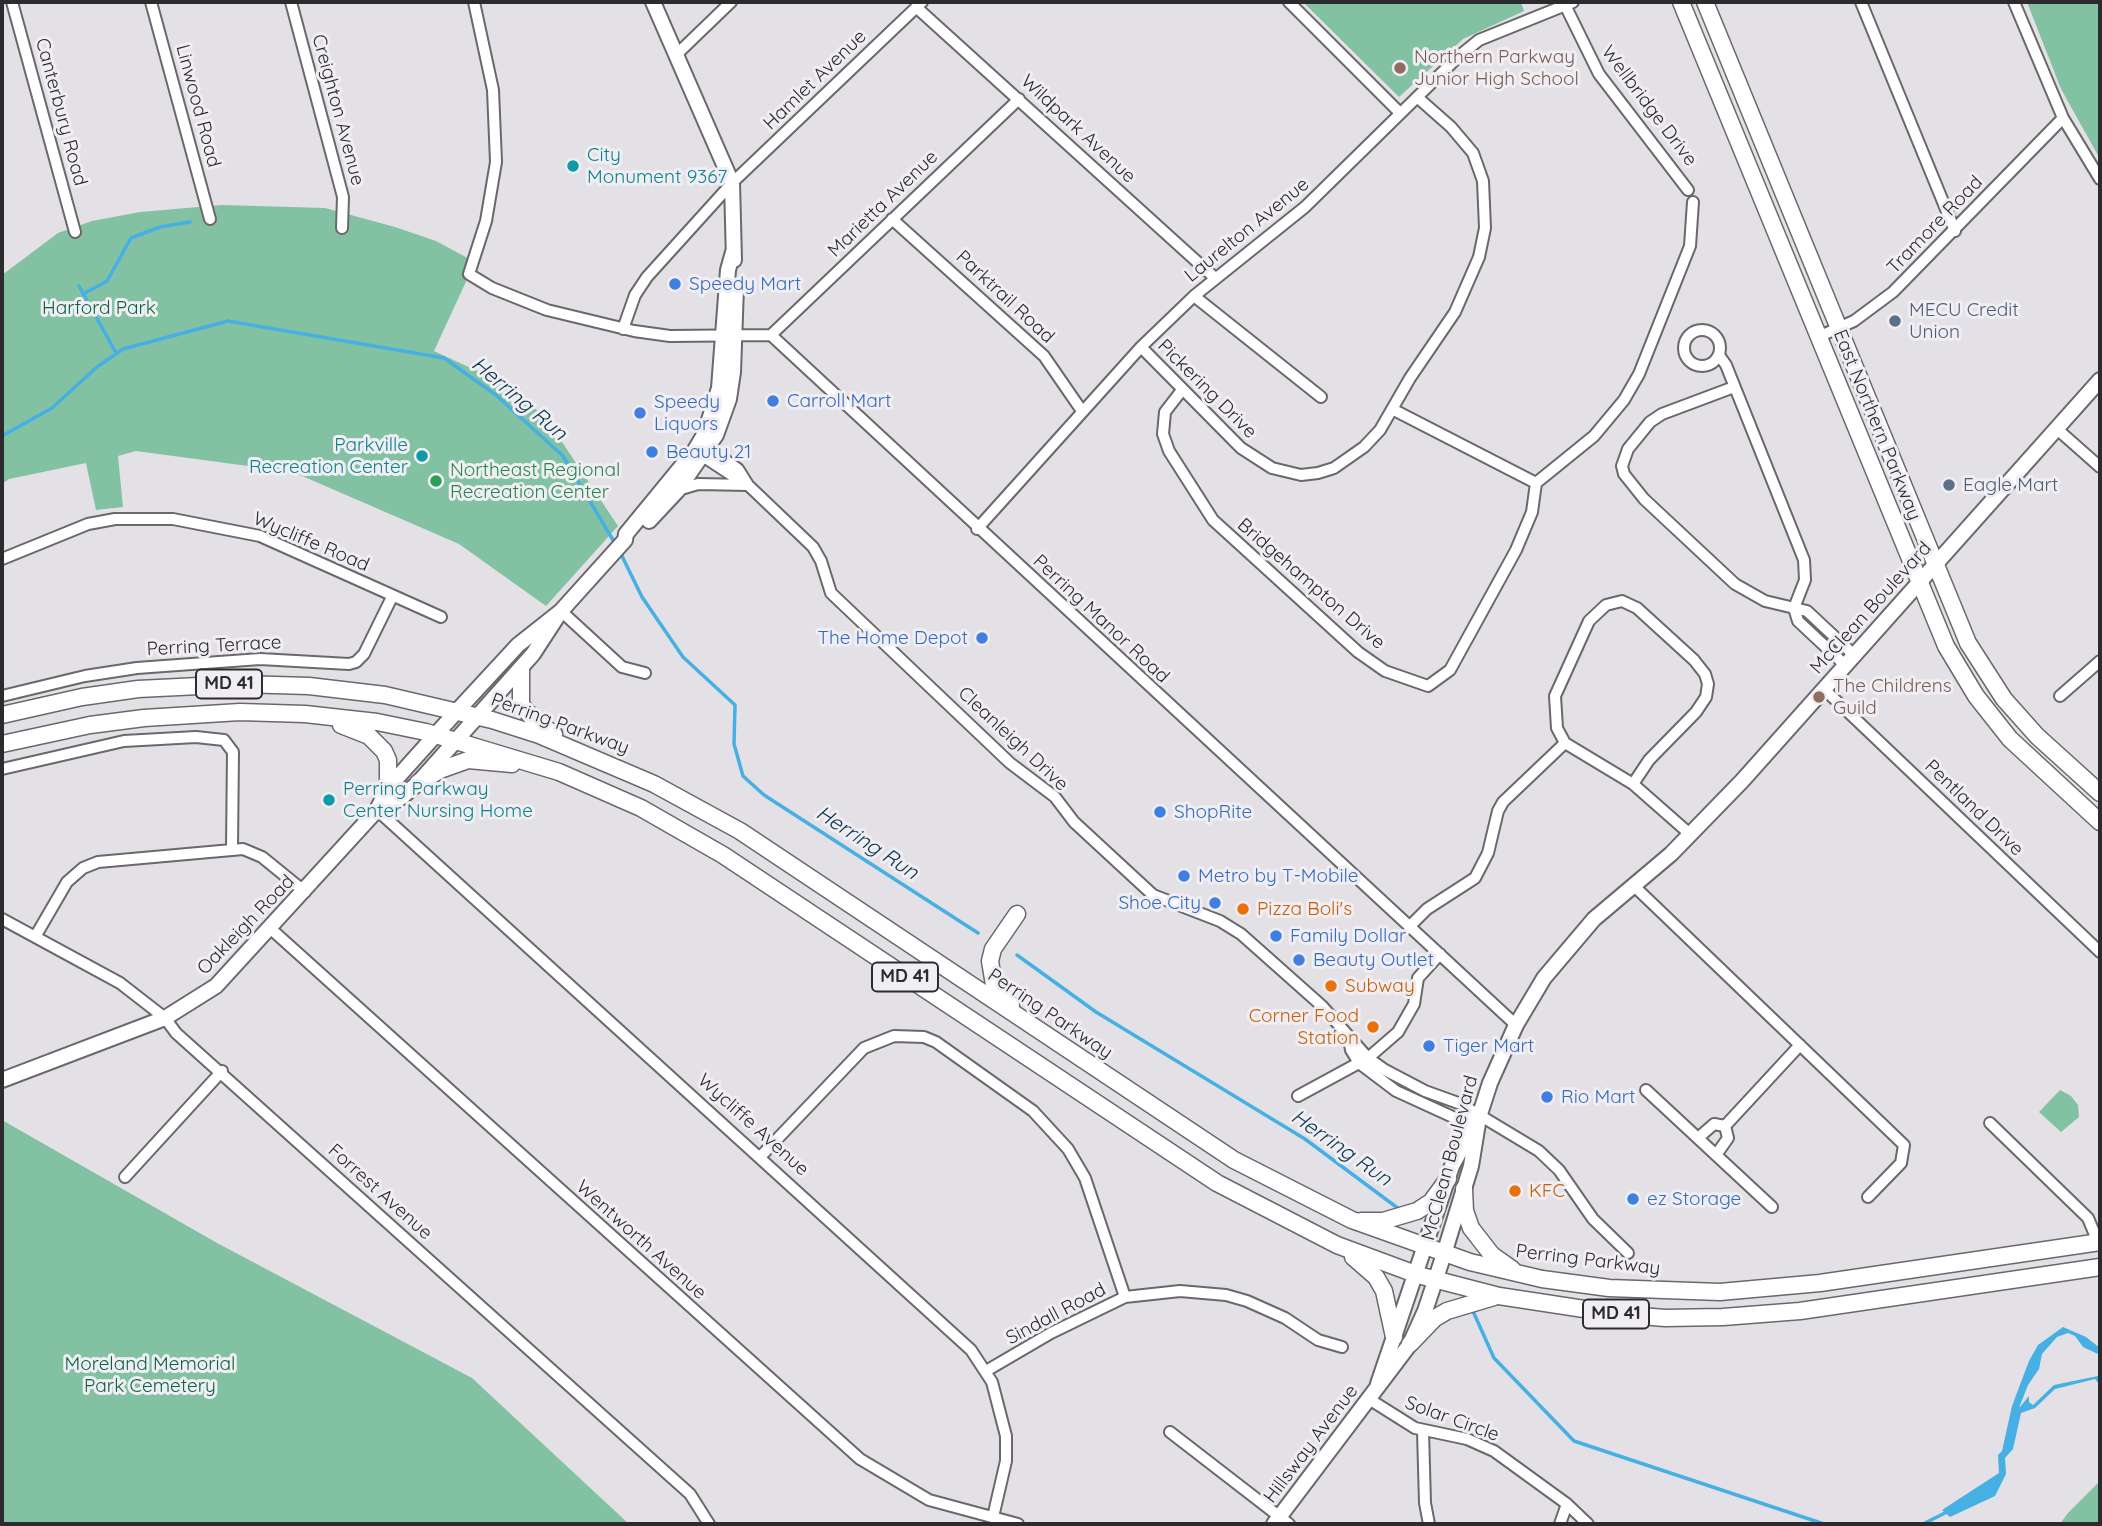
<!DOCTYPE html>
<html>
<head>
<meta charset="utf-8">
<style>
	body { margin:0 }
	#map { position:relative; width:2102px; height:1526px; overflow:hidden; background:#e3e1e6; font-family:Quicksand,sans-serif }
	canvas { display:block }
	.frame { position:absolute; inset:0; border:4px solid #2c2b2d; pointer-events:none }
</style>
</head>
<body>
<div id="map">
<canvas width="2102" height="1526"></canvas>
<div class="frame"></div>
</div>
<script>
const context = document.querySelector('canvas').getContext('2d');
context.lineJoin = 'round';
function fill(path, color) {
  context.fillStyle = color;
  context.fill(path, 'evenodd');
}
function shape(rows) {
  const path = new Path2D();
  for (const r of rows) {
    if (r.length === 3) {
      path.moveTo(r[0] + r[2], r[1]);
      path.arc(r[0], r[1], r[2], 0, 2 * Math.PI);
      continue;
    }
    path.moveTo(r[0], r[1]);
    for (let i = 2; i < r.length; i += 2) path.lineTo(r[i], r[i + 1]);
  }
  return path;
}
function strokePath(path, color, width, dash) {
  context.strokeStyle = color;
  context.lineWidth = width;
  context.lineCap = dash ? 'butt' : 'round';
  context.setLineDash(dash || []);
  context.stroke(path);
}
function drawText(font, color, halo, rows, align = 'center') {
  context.font = font + ' Quicksand,sans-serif';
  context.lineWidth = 6;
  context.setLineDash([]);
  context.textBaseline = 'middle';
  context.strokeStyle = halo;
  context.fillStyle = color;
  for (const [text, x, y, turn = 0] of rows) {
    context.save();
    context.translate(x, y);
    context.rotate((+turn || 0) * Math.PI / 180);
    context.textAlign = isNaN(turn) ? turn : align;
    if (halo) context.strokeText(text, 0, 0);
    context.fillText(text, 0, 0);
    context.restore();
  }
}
fill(shape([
	[1303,2,1521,2,1524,11,1463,39,1399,97],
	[2027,2,2100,2,2100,159,2061,89],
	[222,205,325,208,395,227,436,241,475,262,434,351,501,382,520,402,524,399,546,418,618,526,546,606,459,544,293,472,136,451,118,456,123,507,96,510,86,463,9,479,2,484,2,275,58,233,92,221,140,212],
	[2060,1090,2071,1096,2078,1105,2079,1117,2061,1132,2039,1112],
	[2,1120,217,1243,472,1378,629,1524,2,1524],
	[2100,1481,2100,1524,2060,1524,2068,1513]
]), '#82c2a3');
fill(shape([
	[2063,1327,2086,1337,2100,1348,2100,1355,2083,1347,2075,1336,2068,1333,2057,1337,2042,1354,2039,1369,2028,1385,2019,1408,2029,1396,2029,1402,2033,1405,2054,1385,2098,1376,2100,1385,2095,1379,2055,1389,2035,1408,2021,1413,2013,1449,2005,1458,2006,1474,1995,1496,1950,1517,1942,1510,1999,1473,1998,1455,2002,1451,2012,1406,2029,1361,2038,1345]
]), '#46afe3');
strokePath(shape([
	[79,286,116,353],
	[85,293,107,281,131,238,160,227,190,222],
	[2,436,52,408,97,367,123,349,228,321,444,358,496,395,563,456,616,545],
	[620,552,642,597,683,657,735,705,734,744,743,776,764,795,978,933],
	[1017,955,1096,1012,1305,1139,1399,1209],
	[1472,1309,1494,1358,1574,1441,1824,1524],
	[1923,1524,1949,1511]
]), '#46afe3', 3.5);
const street = shape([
	[12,2,75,232],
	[151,2,210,219],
	[291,2,343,197,342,228],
	[474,2,493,90,496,162,486,221,469,274,492,288,547,310,634,331,670,336,771,335],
	[1289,2,1400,113],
	[1861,2,1955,231],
	[2014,2,2063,118,2100,179],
	[1565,5,1599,74,1688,190],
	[916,7,1215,278],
	[676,55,731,2],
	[892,219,1044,356,1082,411],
	[1194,296,1321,397],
	[623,329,635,295,647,277,732,183,922,2],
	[1702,348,18],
	[771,335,1516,1025],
	[771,335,1019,99],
	[1818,337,1854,321,1893,292,2063,118],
	[1141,347,1241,448,1272,468,1301,475,1318,473,1334,468,1364,447,1380,430,1410,378,1455,312,1479,257,1485,228,1483,181,1473,153,1451,127,1417,97],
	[1719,355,1726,365,1804,560,1805,580,1794,608,1798,621,1845,665],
	[1734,387,1662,414,1650,422,1628,449,1622,466,1624,474,1644,499,1735,584,1765,601,1807,611,1854,655],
	[1182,390,1165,412,1163,434,1169,451,1213,520,1358,652,1385,671,1428,686,1450,670,1516,550,1532,512,1536,483,1594,436,1624,400,1639,374,1690,246,1693,202],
	[1392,409,1536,483],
	[2057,429,2100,467],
	[703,444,738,469,748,485,813,547,821,561,831,593,1010,763,1055,797,1074,822,1153,895,1220,921,1241,934,1322,1006,1368,1058,1385,1070,1425,1091,1461,1104,1539,1151,1559,1170,1593,1219,1628,1253],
	[698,453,742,482],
	[678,490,698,484,748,485],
	[977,529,1141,347,1194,296,1305,207,1458,57,1479,40,1573,2],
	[2,559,88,524,115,519,173,519,260,536,441,617],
	[561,611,622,667,645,673],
	[1824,689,2100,952],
	[2,696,85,676,137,668,260,659,349,664,356,662,364,654,392,597],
	[2060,696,2100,661],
	[2,769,124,741,196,737,224,740,233,752,232,848],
	[1633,784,1649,760,1696,712,1706,697,1708,684,1705,674,1694,660,1637,608,1622,601,1606,605,1589,621,1555,696,1557,728,1565,743,1633,784,1691,835],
	[377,810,971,1350,992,1382,1006,1436,1006,1461,993,1517],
	[1633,885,1904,1145,1901,1163,1868,1197],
	[2,919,120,983,165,1018,176,1033,690,1494,709,1524],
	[1410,926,1427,909,1475,878,1488,853,1498,811,1503,802,1565,743],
	[271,929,860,1459,929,1500,1018,1524],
	[35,937,67,882,83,868,98,862,243,849,262,857,305,892],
	[1349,1038,1351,1050,1359,1063,1396,1091,1455,1118,1479,1117],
	[1646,1090,1772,1207],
	[1298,1096,1368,1058,1398,1032,1414,1004,1418,978,1440,954],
	[1990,1123,2088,1218,2098,1242],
	[1698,1138,1714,1124,1725,1126,1800,1045],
	[1716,1155,1728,1138,1725,1126],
	[761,1156,864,1048,894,1036,924,1037,936,1042,1033,1111,1068,1149,1085,1178,1125,1297],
	[125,1177,222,1071],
	[986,1371,1051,1333,1125,1297,1180,1291,1226,1295,1247,1301,1285,1318,1318,1340,1342,1347],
	[1369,1399,1415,1428,1467,1439,1494,1451,1567,1504,1588,1524],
	[1423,1431,1425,1503,1429,1524],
	[1170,1432,1289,1524],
	[1560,1524,1567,1504]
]);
const secondary = shape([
	[653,2,732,183,734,260],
	[649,521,678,490,716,435,729,399,733,372,736,287],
	[378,810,402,797,418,783,533,654,561,611,625,540,626,534,695,450,705,433,719,388,728,270,733,252],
	[2,1080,165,1018,216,986,377,810,388,788,457,711,518,645,561,611],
	[1378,1384,1452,1166,1476,1122],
	[1274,1524,1410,1344,1425,1311,1444,1254,1471,1166,1479,1117,1490,1083,1516,1025,1544,978,1594,919,1671,854,1742,781,2100,380]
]);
const primary = shape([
	[1681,2,1946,646,1976,696,2010,739,2100,822],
	[1705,2,1968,643,2004,699,2037,736,2100,793],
	[521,669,521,705,536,722,554,734],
	[2,715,82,697,138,689,240,684,309,686,385,695,492,720,539,735,654,784,740,831,1234,1160,1352,1220,1470,1262,1542,1279,1609,1288,1720,1292,1820,1283,2100,1242],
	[341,725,369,736,384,751,388,760,388,788],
	[2,744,90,725,144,718,240,712,305,714,377,722,426,732,559,772,641,808,723,855,1217,1183,1337,1245,1418,1275,1499,1296,1617,1314,1665,1318,1723,1317,1800,1311,2100,1267],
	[418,783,440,770,468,760,512,764],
	[1011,1005,994,985,990,961,993,949,1017,914],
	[1464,1189,1465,1211,1471,1228,1492,1255,1512,1269],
	[1361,1221,1383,1221,1417,1211,1431,1202,1448,1179],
	[1353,1257,1376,1277,1384,1291,1394,1337],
	[1410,1344,1435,1318,1447,1311,1494,1297]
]);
strokePath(street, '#6a686c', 14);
strokePath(secondary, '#6a686c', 18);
strokePath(primary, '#6a686c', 19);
strokePath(street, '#fff', 10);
strokePath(secondary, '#fff', 14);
strokePath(primary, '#fff', 16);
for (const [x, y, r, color] of [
	[1400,68,7,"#8d6e63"],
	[573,166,7,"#0f9aa8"],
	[675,284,7,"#3f7fe0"],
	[1895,321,7,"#5c6f8a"],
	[773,401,7,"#3f7fe0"],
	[640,413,7,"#3f7fe0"],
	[652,452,7,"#3f7fe0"],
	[422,456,7,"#0f9aa8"],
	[436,481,7,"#2e9e5b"],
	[1949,485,7,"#5c6f8a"],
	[982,638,7,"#3f7fe0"],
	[1819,697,7,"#8d6e63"],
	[329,800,7,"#0f9aa8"],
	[1160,812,7,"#3f7fe0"],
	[1184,876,7,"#3f7fe0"],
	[1215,903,7,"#3f7fe0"],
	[1243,909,7,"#e8710a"],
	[1276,936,7,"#3f7fe0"],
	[1299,960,7,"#3f7fe0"],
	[1331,986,7,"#e8710a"],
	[1373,1027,7,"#e8710a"],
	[1429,1046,7,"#3f7fe0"],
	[1547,1097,7,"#3f7fe0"],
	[1515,1191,7,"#e8710a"],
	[1633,1199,7,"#3f7fe0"]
]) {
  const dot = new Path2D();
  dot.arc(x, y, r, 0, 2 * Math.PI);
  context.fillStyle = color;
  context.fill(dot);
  strokePath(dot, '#f0eef3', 2.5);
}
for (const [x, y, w] of [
	[229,684,66],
	[905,977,66],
	[1616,1314,66]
]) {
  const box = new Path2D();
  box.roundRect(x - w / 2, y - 14.5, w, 29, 5);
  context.fillStyle = '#f0eef3';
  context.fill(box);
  strokePath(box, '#2c2b2d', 2);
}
drawText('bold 18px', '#2c2b2d', null, [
	["MD 41",229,684],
	["MD 41",905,977],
	["MD 41",1616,1314]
]);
drawText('19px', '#785e54', '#f0eef3', [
	["Northern Parkway",1414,57],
	["Junior High School",1414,79],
	["The Childrens",1833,686],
	["Guild",1833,708]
], 'left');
drawText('19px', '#2c2b2d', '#f0eef3', [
	["Hamlet Avenue",815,80,-44],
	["Linwood Road",198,106,75],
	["Wellbridge Drive",1649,106,53],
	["Creighton Avenue",338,110,75],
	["Canterbury Road",61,112,75],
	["Wildpark Avenue",1078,129,43],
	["Marietta Avenue",883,204,-44],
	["Tramore Road",1935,225,-46],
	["Laurelton Avenue",1247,230,-39],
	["Parktrail Road",1005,297,43],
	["Pickering Drive",1207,389,45],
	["East Northern Parkway",1877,425,68],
	["Wycliffe Road",311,542,23],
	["Bridgehampton Drive",1311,584,41],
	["McClean Boulevard",1871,608,-48],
	["Perring Manor Road",1101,619,43],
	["Perring Terrace",214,646,-3],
	["Perring Parkway",560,724,20],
	["Cleanleigh Drive",1013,739,43],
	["Pentland Drive",1974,808,44],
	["Oakleigh Road",246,925,-46],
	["Perring Parkway",1050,1014,34],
	["Wycliffe Avenue",753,1125,42],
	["McClean Boulevard",1450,1158,-75],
	["Forrest Avenue",380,1192,42],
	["Wentworth Avenue",641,1240,42],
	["Perring Parkway",1588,1260,7],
	["Sindall Road",1056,1314,-28],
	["Solar Circle",1452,1419,20],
	["Hillsway Avenue",1311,1444,-53]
]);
drawText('19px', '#0d838f', '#f0eef3', [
	["City",587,155],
	["Monument 9367",587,177],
	["Parkville",408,445,"right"],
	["Recreation Center",408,467,"right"],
	["Perring Parkway",343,789],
	["Center Nursing Home",343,811]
], 'left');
drawText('19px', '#366cbe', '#f0eef3', [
	["Speedy Mart",689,284],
	["Carroll Mart",787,401],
	["Speedy",654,402],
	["Liquors",654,424],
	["Beauty 21",666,452],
	["The Home Depot",968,638,"right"],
	["ShopRite",1174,812],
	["Metro by T-Mobile",1198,876],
	["Shoe City",1201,903,"right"],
	["Family Dollar",1290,936],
	["Beauty Outlet",1313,960],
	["Tiger Mart",1443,1046],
	["Rio Mart",1561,1097],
	["ez Storage",1647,1199]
], 'left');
drawText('19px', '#0d6244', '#f0eef3', [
	["Harford Park",99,308],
	["Moreland Memorial",150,1364],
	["Park Cemetery",150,1386]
]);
drawText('19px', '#4e5e75', '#f0eef3', [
	["MECU Credit",1909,310],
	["Union",1909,332],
	["Eagle Mart",1963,485]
], 'left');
drawText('19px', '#27864d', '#f0eef3', [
	["Northeast Regional",450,470],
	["Recreation Center",450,492]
], 'left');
drawText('19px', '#c56008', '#f0eef3', [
	["Pizza Boli's",1257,909],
	["Subway",1345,986],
	["Corner Food",1359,1016,"right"],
	["Station",1359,1038,"right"],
	["KFC",1529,1191]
], 'left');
drawText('italic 21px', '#09374d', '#f0eef3', [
	["Herring Run",519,399,40],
	["Herring Run",867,843,33],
	["Herring Run",1341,1148,35]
]);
</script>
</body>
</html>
